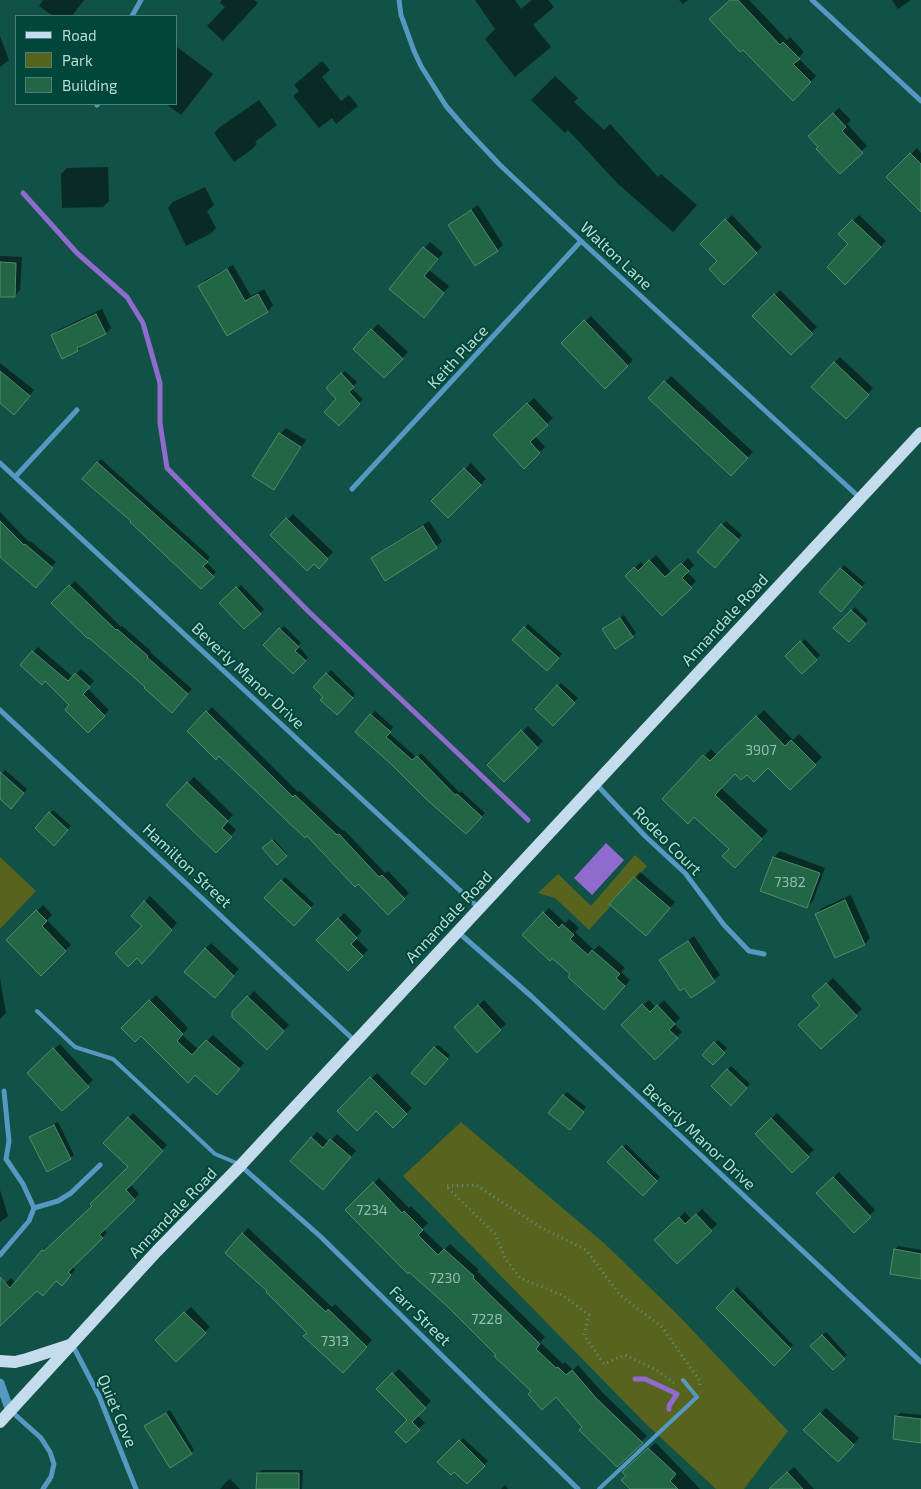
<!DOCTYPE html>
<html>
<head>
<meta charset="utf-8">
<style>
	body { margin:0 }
	#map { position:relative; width:921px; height:1489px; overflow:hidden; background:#115146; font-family:"Exo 2",sans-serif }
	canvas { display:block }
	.legend { position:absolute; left:15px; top:15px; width:162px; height:90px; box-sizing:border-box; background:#00463b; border:1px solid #4a8278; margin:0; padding:6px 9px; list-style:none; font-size:15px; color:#b9ddd4 }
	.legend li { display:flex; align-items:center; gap:10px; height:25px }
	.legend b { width:25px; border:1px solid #4a8278 }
</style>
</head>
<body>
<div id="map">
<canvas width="921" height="1489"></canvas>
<ul class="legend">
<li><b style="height:6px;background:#c4dced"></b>Road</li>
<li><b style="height:14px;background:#58641d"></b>Park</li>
<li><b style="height:14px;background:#226645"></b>Building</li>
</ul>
</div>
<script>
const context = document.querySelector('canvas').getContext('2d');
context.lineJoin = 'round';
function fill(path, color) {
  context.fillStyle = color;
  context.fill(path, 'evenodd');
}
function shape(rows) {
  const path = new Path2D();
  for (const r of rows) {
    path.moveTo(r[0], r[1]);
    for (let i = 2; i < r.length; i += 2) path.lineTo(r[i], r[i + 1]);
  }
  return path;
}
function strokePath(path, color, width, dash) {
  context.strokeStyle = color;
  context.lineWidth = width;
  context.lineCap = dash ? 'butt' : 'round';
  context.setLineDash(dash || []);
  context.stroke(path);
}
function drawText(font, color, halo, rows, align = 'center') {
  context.font = font + ' "Exo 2",sans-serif';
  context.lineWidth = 4;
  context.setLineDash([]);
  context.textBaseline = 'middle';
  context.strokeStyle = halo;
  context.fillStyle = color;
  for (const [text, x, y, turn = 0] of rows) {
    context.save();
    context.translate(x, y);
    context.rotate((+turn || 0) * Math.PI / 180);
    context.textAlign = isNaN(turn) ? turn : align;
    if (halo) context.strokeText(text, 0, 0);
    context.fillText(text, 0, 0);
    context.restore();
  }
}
fill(shape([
	[635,855,647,866,589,930,555,898,538,893,558,874,591,906],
	[0,857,36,891,0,929],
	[461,1122,605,1244,677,1314,788,1431,744,1489,716,1489,645,1423,403,1176]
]), '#58641d');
fill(shape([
	[606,843,624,860,592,895,574,878]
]), '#8e6bcd');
fill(shape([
	[43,0,84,0,72,16,53,16,39,6],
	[222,0,254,0,258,3,223,41,207,26,225,7,220,3],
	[475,0,515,0,521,9,532,0,548,0,554,7,533,25,551,47,515,77,485,39,495,29],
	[679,0,688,0,683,4],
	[732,0,749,0,787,40,790,37,804,52,798,58,816,76,793,99],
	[892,0,911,0,898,9],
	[0,36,9,60,0,67],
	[177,47,213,74,181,115,166,104,176,104],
	[322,61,330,70,322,77,341,101,349,95,358,106,336,124,332,118,319,128,293,96,299,91,294,85],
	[555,76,578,98,574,102,604,130,610,124,658,177,661,174,697,205,673,232,618,184,568,130,565,133,531,100],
	[259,100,277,125,255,142,257,144,251,150,234,162,214,133,220,127],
	[839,108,851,120,847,124,867,146,840,172,810,136],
	[917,148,921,153,921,210,888,177],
	[108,167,109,201,103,207,62,208,61,174,67,168],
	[205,187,214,205,207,211,216,228,210,234,186,246,168,208,173,202],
	[478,205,503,245,497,250,450,225,456,219],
	[732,215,762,247,724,283,718,261,702,244],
	[859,215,886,241,845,283,850,244,840,234],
	[430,242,443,253,429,270,449,286,429,311,390,289],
	[0,256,22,257,20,290,15,296,0,295],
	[233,265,251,296,264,289,273,305,268,311,227,334,200,286,205,280],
	[780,290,817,327,791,354,754,316],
	[102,309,111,328,106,333,83,344,78,350,52,336,58,330],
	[591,316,633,360,605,387,563,343],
	[378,324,408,352,384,377,354,349],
	[840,357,873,388,852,412,834,363],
	[0,363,34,390,19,408,0,402],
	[345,371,357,382,351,388,363,399,339,424,338,399,328,388],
	[671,376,753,452,731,474,650,398],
	[534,398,553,418,535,436,545,447,524,467,494,435],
	[286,428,306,440,279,483,273,488,254,476,280,434],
	[101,459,210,557,206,562,216,572,201,588,132,521,84,479],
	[471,463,486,479,448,516,433,501],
	[0,512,29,542,30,541,56,562,40,581,2,557,0,559],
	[293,514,333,552,319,567,272,535],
	[429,521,442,541,436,547,373,559,379,553],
	[726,521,742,535,719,562,722,525],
	[656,555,672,573,688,558,694,565,687,572,696,581,662,614,626,576,641,562,644,566],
	[844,565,865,583,844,606,841,569],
	[75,581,121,627,122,626,151,651,150,652,192,689,176,706,147,687,53,603],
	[241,585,264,609,244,628,221,603],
	[855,607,868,620,849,640,835,628],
	[624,615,636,633,632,636,607,626],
	[528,624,562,654,551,666,514,640],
	[284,626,301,643,298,646,308,657,293,672,265,645],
	[805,639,820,655,802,672,787,656],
	[38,647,73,677,81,669,94,681,87,688,109,710,88,731,33,652],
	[331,670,355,694,337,713,324,696,315,687],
	[561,683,578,698,553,725,537,709],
	[212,707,298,792,300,791,343,831,344,830,385,873,388,871,409,893,388,913,307,834,219,755,188,731],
	[764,710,793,740,799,734,822,757,790,789,768,767,747,773,735,772,721,788,768,831,742,860,694,816,664,799,711,749,717,755],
	[375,711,393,727,389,733,417,758,421,753,460,793,461,791,485,813,466,833,392,763,356,732],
	[528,726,543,741,504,780,488,765],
	[5,770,27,789,15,804,0,798,0,776],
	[194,777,233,815,227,821,236,830,216,852,167,805],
	[53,810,71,826,54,844,36,828],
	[274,839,287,854,278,863,264,848],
	[780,851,825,868,813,901,807,907,762,890,774,857],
	[640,872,675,902,651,929,611,904],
	[285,877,314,904,294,924,266,898],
	[851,895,870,938,865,944,835,957,816,914,822,908],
	[150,896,177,923,148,956,144,926,145,902],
	[43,905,52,915,47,920,71,945,41,974,8,940],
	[549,908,565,923,569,919,579,928,575,932,594,950,599,945,625,968,621,972,630,980,610,1003,572,974,544,913],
	[344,913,362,931,356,938,368,950,348,969,318,940],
	[694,936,720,975,691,996,661,960],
	[211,943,239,969,220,991,205,949],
	[833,978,862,1009,821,1047,821,1005,814,996],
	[0,979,6,1013,0,1019],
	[254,991,289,1025,267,1048,233,1013],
	[156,995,188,1028,182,1035,199,1050,213,1035,244,1063,223,1087,195,1074,141,1034,123,1028],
	[484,1000,506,1024,500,1029,461,1022],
	[649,1000,656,1008,664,1000,680,1018,674,1024,682,1032,655,1058,623,1025],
	[718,1040,727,1048,713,1063,704,1055],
	[60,1044,93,1080,62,1110,28,1073],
	[438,1045,450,1055,429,1080,434,1048],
	[731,1066,750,1084,731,1104,713,1086],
	[377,1073,412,1108,393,1126,376,1109,339,1111],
	[567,1092,586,1107,573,1124,563,1096],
	[133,1113,167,1145,130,1184,139,1194,104,1229,107,1233,72,1266,75,1270,67,1279,56,1279,37,1289,0,1324,0,1288,11,1278,16,1283,43,1251,48,1246,50,1247,94,1205,130,1167,105,1143],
	[777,1113,814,1150,792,1171,756,1134],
	[58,1122,74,1155,70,1158,31,1137,34,1134],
	[317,1132,329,1142,337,1134,356,1151,328,1182,311,1138],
	[626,1144,660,1177,643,1195,609,1162],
	[839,1172,875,1210,854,1231,818,1193],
	[379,1178,409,1208,411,1206,428,1223,422,1229,444,1250,450,1244,479,1270,477,1271,545,1337,540,1342,563,1364,565,1362,573,1370,578,1365,602,1392,647,1436,617,1465,556,1395,533,1391,448,1305,347,1210],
	[0,1190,8,1216,0,1222],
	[702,1209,717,1224,711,1230,656,1240,685,1212,691,1219],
	[248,1228,332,1307,335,1304,372,1340,343,1371,308,1333,243,1234],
	[898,1246,921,1250,921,1278,895,1250],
	[737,1287,793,1345,774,1364,718,1308],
	[191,1307,210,1327,176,1361,156,1340],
	[826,1332,847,1355,833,1369,812,1346],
	[399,1369,431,1401,417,1415,425,1423,406,1441,408,1420,378,1389],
	[826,1408,859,1438,838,1461,805,1430],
	[170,1410,194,1450,191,1453,146,1426],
	[900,1413,921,1415,921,1441,896,1417],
	[463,1438,488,1461,467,1483,454,1470,439,1462],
	[655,1443,657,1444,700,1489,632,1489,627,1476,624,1472],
	[794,1467,814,1489,770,1489],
	[262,1470,303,1470,302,1489,258,1489,258,1473],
	[230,1479,240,1489,220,1489,226,1482],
	[505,1485,508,1489,501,1489]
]), '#0007');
strokePath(shape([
	[23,193,77,253,127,297,143,323,160,383,160,423,167,468,308,611,528,820],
	[635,1379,645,1379,677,1394,669,1406,669,1409]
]), '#8e6bcd', 5);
const building = shape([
	[730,0,738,0,780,45,783,42,800,59,793,64,811,82,793,101,743,50,740,52,709,19,730,0],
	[833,113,846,127,842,131,863,153,840,174,816,149,818,147,808,136,833,113],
	[910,153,921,164,921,212,886,177,910,153],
	[471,210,498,251,475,266,448,225,471,210],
	[725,219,757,253,724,285,709,269,717,261,700,244,725,219],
	[852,220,881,247,845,285,827,267,848,244,838,234,852,220],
	[423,247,438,259,424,276,444,293,424,318,389,289,423,247],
	[0,262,16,263,15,297,0,297,0,262],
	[227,269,245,301,258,294,268,312,227,336,198,286,227,269],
	[774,294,813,334,791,355,752,316,774,294],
	[96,314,106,334,77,348,78,351,62,359,51,335,96,314],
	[584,320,628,366,605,389,561,343,584,320],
	[371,329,403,359,384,378,353,349,371,329],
	[834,362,869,395,846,419,811,387,834,362],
	[0,371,30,396,14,415,0,403,0,371],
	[341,373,354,387,349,392,360,404,339,426,324,412,336,399,326,388,341,373],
	[664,381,748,458,731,476,648,398,664,381],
	[527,403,548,425,530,442,540,453,524,469,493,435,527,403],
	[279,433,301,447,274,490,252,476,279,433],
	[97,462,208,562,203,566,214,577,201,589,130,522,131,521,82,479,97,462],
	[464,468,481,485,448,518,431,501,464,468],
	[286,518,328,559,319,569,314,564,307,571,270,535,286,518],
	[0,521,24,545,25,544,53,568,36,588,0,557,0,521],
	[721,524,739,540,715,568,697,552,721,524],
	[423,526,437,548,385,581,371,558,423,526],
	[649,560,665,577,681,563,689,571,682,578,692,588,662,616,625,576,634,567,638,571,649,560],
	[840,568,862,587,841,612,819,592,840,568],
	[69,585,116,630,117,629,148,656,147,657,188,694,172,713,144,688,145,687,89,638,88,639,51,603,69,585],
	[236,587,261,614,244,629,219,603,236,587],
	[851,610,866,624,849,642,833,628,851,610],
	[620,618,633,637,615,649,602,629,620,618],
	[524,627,559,658,547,671,512,640,524,627],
	[279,628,299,647,295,651,306,661,293,674,263,645,279,628],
	[800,641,817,660,802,674,785,656,800,641],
	[32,651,68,681,75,673,90,687,83,694,105,716,88,733,65,710,69,705,45,681,42,685,20,665,32,651],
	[326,673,353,698,337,715,320,700,323,697,313,687,326,673],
	[557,685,575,703,553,726,535,709,557,685],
	[206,711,293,797,295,795,337,835,339,834,379,877,382,875,405,899,388,915,358,884,355,887,307,836,305,838,219,756,216,760,187,731,206,711],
	[370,714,391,732,386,737,412,760,417,756,455,795,457,794,482,817,466,834,426,799,391,764,355,732,370,714],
	[756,716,785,746,791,740,816,765,790,790,768,768,754,782,747,775,741,780,735,774,715,795,762,839,735,868,722,856,729,849,694,817,688,824,662,799,703,755,710,761,756,716],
	[521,730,538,748,504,782,487,765,521,730],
	[0,772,24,793,11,809,0,799,0,772],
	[187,782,228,821,222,828,232,837,216,853,166,805,187,782],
	[49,812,68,830,54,846,35,828,49,812],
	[272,840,287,856,277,865,262,848,272,840],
	[773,857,820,873,807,908,760,891,773,857],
	[634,877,670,908,646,936,609,904,634,877],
	[281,880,311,908,294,926,264,898,281,880],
	[845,900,865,945,835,958,815,914,845,900],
	[144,901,172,930,142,964,137,958,128,967,115,953,142,926,131,916,144,901],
	[36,910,47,921,42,926,66,951,41,976,6,940,36,910],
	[543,912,559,928,562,924,574,935,570,939,588,955,592,950,620,974,616,978,625,986,604,1010,568,977,570,974,552,958,550,961,522,935,543,912],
	[338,918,357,938,351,944,363,956,348,971,316,940,338,918],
	[688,941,715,982,691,998,684,988,680,991,659,960,688,941],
	[205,948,234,976,215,998,184,972,205,948],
	[826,983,857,1016,821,1049,798,1025,820,1005,812,996,826,983],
	[247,996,284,1031,267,1050,232,1017,232,1012,247,996],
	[149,1000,183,1034,177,1041,192,1055,206,1040,240,1069,217,1095,195,1075,188,1083,141,1036,135,1042,121,1028,149,1000],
	[642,1004,650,1012,657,1005,675,1024,669,1030,678,1038,655,1060,621,1025,642,1004],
	[478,1005,501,1030,477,1053,454,1027,478,1005],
	[714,1042,725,1053,713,1065,702,1055,714,1042],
	[434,1047,448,1059,425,1085,411,1073,434,1047],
	[53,1048,89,1087,62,1111,27,1073,53,1048],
	[727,1069,747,1088,731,1106,711,1086,727,1069],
	[370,1077,407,1114,393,1128,376,1111,357,1131,337,1111,370,1077],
	[563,1095,584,1112,570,1130,548,1113,563,1095],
	[128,1117,163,1151,126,1190,135,1200,99,1235,103,1238,68,1272,71,1275,62,1286,56,1281,43,1296,37,1291,0,1326,0,1277,10,1288,42,1250,44,1251,92,1206,90,1204,128,1167,103,1143,128,1117],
	[771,1118,809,1157,792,1173,755,1134,771,1118],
	[54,1125,71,1159,47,1172,29,1137,54,1125],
	[311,1137,323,1148,330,1139,351,1157,323,1190,290,1161,311,1137],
	[622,1146,657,1181,643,1196,607,1162,622,1146],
	[833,1177,871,1217,854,1233,816,1193,833,1177],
	[373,1182,402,1213,404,1211,423,1230,418,1235,438,1255,444,1249,474,1276,473,1278,540,1344,536,1349,556,1368,558,1367,566,1375,572,1370,596,1398,643,1443,617,1467,579,1430,582,1427,556,1397,542,1410,528,1394,531,1391,494,1356,496,1355,447,1306,409,1272,408,1274,345,1210,373,1182],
	[696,1214,712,1231,677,1264,654,1240,679,1217,685,1224,696,1214],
	[242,1233,326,1312,328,1309,367,1347,343,1373,303,1336,307,1333,266,1292,267,1291,225,1253,242,1233],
	[894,1249,921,1254,921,1279,890,1274,894,1249],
	[733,1290,791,1349,774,1366,716,1308,733,1290],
	[184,1312,206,1333,176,1362,155,1340,184,1312],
	[822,1335,845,1359,833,1370,810,1346,822,1335],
	[392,1373,426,1408,412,1422,420,1430,406,1443,395,1432,407,1420,376,1389,392,1373],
	[166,1413,192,1454,170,1468,144,1426,166,1413],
	[820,1413,854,1445,838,1462,803,1430,820,1413],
	[895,1416,921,1419,921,1443,893,1439,895,1416],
	[459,1440,485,1466,467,1484,454,1472,451,1475,437,1462,459,1440],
	[648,1448,676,1474,670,1481,678,1489,630,1489,621,1480,626,1476,622,1472,648,1448],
	[787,1472,803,1489,769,1489,787,1472],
	[257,1473,299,1473,299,1489,256,1489,257,1473]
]);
fill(building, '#226645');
strokePath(building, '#518d6c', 1);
strokePath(shape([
	[674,1383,658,1371,625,1355,604,1364,584,1335,589,1315,562,1295,520,1278,505,1258,495,1234,446,1186,476,1185,540,1227,586,1250,620,1295,662,1327,700,1381,699,1387]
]), '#5d9086', 3, [1, 4]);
strokePath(shape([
	[37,1011,75,1047,113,1059,215,1154,239,1164],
	[599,1489,697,1397,683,1380]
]), '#5598c2', 4);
strokePath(shape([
	[399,0,401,15,414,51,421,66,446,106,466,129,500,165,581,241,860,498],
	[812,0,921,101],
	[132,16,141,0],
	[97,105,98,104],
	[0,463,479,908],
	[15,477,77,410],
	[352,489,581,241],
	[0,710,355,1041],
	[596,784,645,836,685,873,724,925,749,951,764,954],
	[458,932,531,996,921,1362],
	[241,1166,321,1237,578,1489],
	[34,1208,58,1201,71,1193,100,1165],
	[0,1255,29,1221,34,1208,23,1184,6,1159,9,1141,4,1091],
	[72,1344,99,1396,136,1489],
	[11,1411,41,1438,50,1452,54,1464,51,1477,43,1489]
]), '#5598c2', 5);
strokePath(shape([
	[0,1383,10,1411]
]), '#5598c2', 9);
strokePath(shape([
	[0,1361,15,1362,27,1359,70,1345],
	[0,1422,157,1251,241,1165,921,433]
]), '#c4dced', 12);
drawText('14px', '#93bfb0', null, [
	["3907",761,750],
	["7382",790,882],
	["7234",372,1210],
	["7230",445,1278],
	["7228",487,1319],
	["7313",335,1341]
]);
drawText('16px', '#b9ddd4', '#00463b', [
	["Walton Lane",616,256,43],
	["Keith Place",458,357,-47],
	["Annandale Road",725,620,-47],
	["Beverly Manor Drive",248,676,43],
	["Rodeo Court",667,841,45],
	["Hamilton Street",187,866,43],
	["Annandale Road",449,917,-47],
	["Beverly Manor Drive",699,1137,43],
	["Annandale Road",173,1213,-46],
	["Farr Street",420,1316,44],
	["Quiet Cove",117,1411,67]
]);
</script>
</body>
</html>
